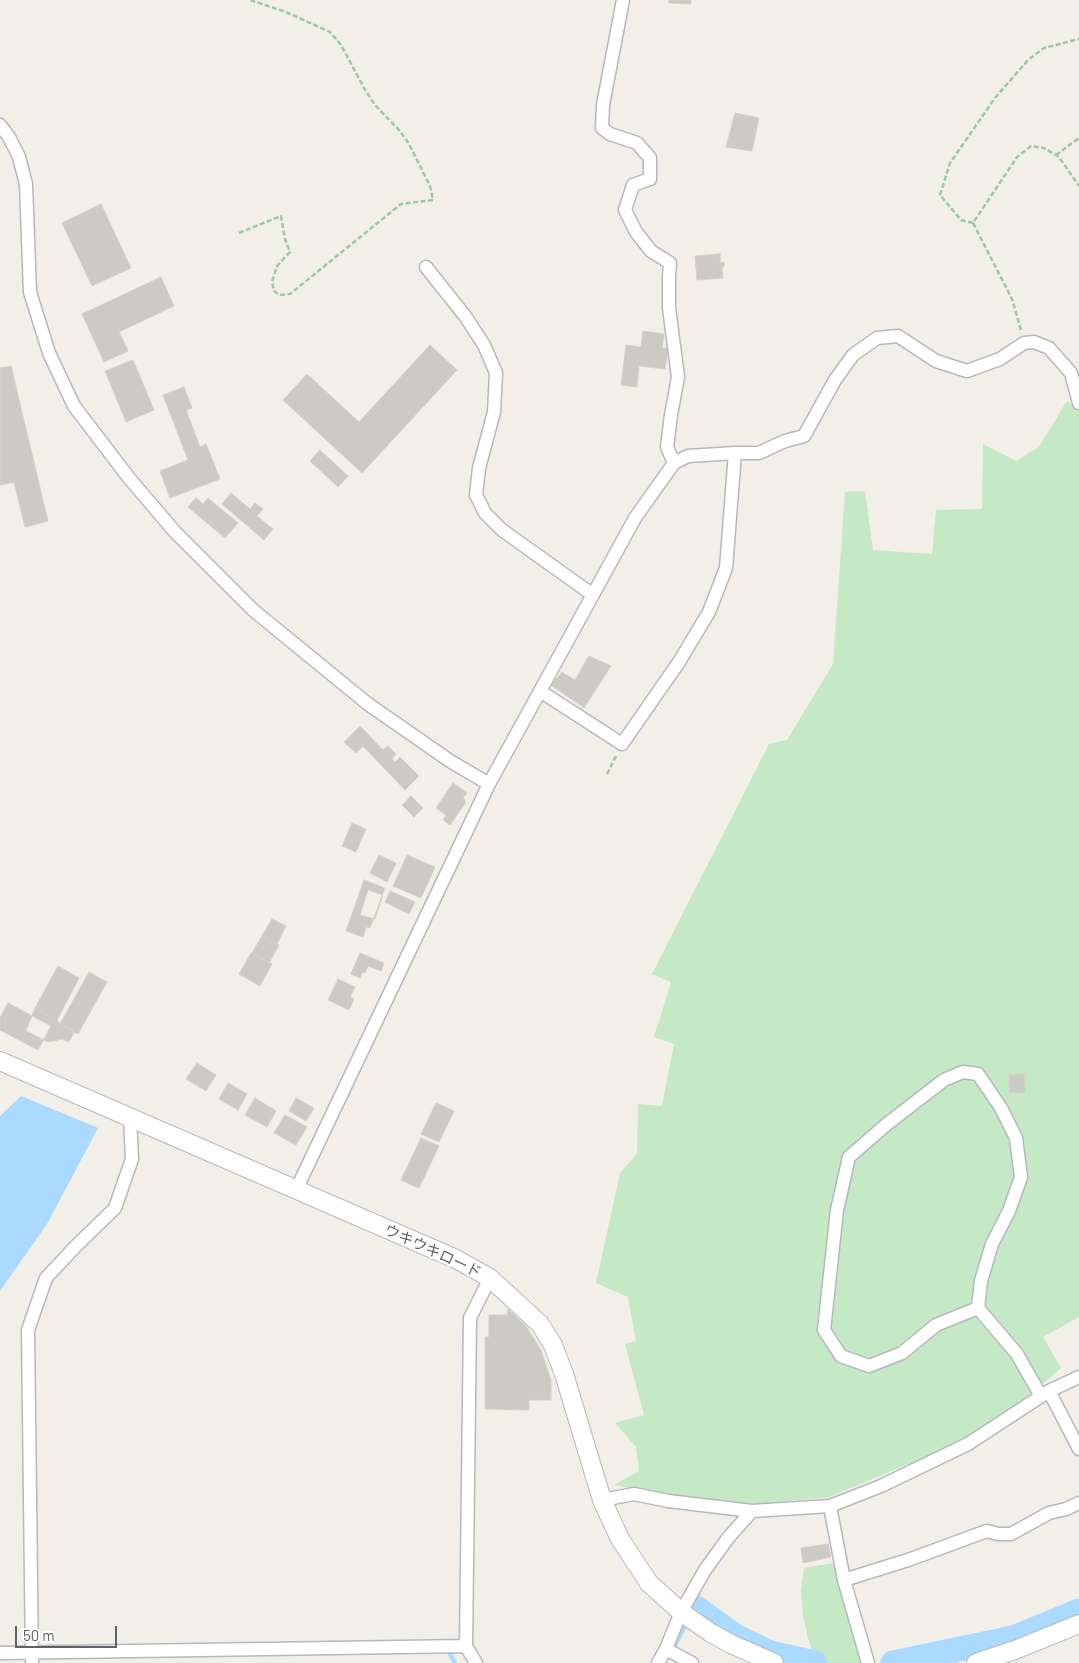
<!DOCTYPE html>
<html>
<head>
<meta charset="utf-8">
<style>
	body { margin:0 }
	#map { position:relative; width:1079px; height:1663px; overflow:hidden; background:#f1efe8; font-family:Barlow,sans-serif }
	canvas { display:block }
	.scale { position:absolute; left:15px; top:1626px; width:102px; height:22px; box-sizing:border-box; border:2px solid #5f6368; border-top:0; padding-left:6px; font-size:15px; line-height:18px; white-space:nowrap; color:#5f6368; -webkit-text-stroke:4px #fff; paint-order:stroke }
</style>
</head>
<body>
<div id="map">
<canvas width="1079" height="1663"></canvas>
<div class="scale">50 m</div>
</div>
<script>
const context = document.querySelector('canvas').getContext('2d');
context.lineJoin = 'round';
function fill(path, color) {
  context.fillStyle = color;
  context.fill(path, 'evenodd');
}
function shape(rows) {
  const path = new Path2D();
  for (const r of rows) {
    path.moveTo(r[0], r[1]);
    for (let i = 2; i < r.length; i += 2) path.lineTo(r[i], r[i + 1]);
  }
  return path;
}
function strokePath(path, color, width, dash) {
  context.strokeStyle = color;
  context.lineWidth = width;
  context.lineCap = dash ? 'butt' : 'round';
  context.setLineDash(dash || []);
  context.stroke(path);
}
function drawText(font, color, halo, rows, align = 'center') {
  context.font = font + ' Barlow,"Noto Sans JP",sans-serif';
  context.lineWidth = 4.5;
  context.setLineDash([]);
  context.textBaseline = 'middle';
  context.strokeStyle = halo;
  context.fillStyle = color;
  for (const [text, x, y, turn = 0] of rows) {
    context.save();
    context.translate(x, y);
    context.rotate((+turn || 0) * Math.PI / 180);
    context.textAlign = isNaN(turn) ? turn : align;
    if (halo) context.strokeText(text, 0, 0);
    context.fillText(text, 0, 0);
    context.restore();
  }
}
fill(shape([
	[1067,401,1079,411,1079,1317,1043,1337,1061,1368,1019,1404,959,1443,829,1497,756,1504,692,1498,614,1485,639,1471,636,1447,615,1423,644,1415,625,1344,636,1341,628,1297,596,1283,620,1173,637,1154,638,1104,662,1106,674,1044,654,1037,671,982,652,974,769,744,787,740,833,664,845,492,865,491,873,550,932,554,936,510,982,509,983,444,1016,461,1039,447],
	[833,1563,861,1663,822,1663,815,1658,809,1642,803,1616,801,1590,804,1568]
]), '#c5e8c5');
fill(shape([
	[21,1096,98,1128,47,1224,0,1291,0,1116]
]), '#aadaff');
strokePath(shape([
	[672,1651,687,1622],
	[450,1654,455,1663]
]), '#aadaff', 4.5);
strokePath(shape([
	[695,1607,735,1636,770,1653,815,1663],
	[893,1663,1013,1638,1079,1611]
]), '#aadaff', 25);
const building = shape([
	[669,0,691,0,691,4,669,3,669,0],
	[735,113,759,118,752,151,726,147,735,113],
	[101,204,131,268,92,286,62,223,101,204],
	[720,254,720,263,724,262,724,267,722,267,723,278,697,280,695,256,720,254],
	[161,277,174,306,119,332,128,351,104,362,82,314,161,277],
	[643,331,664,334,662,348,668,348,665,369,639,366,637,387,621,385,626,345,641,347,643,331],
	[430,345,457,370,362,473,283,400,307,374,359,422,430,345],
	[133,360,154,410,126,422,105,371,133,360],
	[11,366,48,521,25,527,14,482,0,485,0,368,11,366],
	[184,387,192,408,186,410,200,447,206,444,220,479,170,498,160,471,188,460,163,395,184,387],
	[320,450,348,476,338,487,310,461,320,450],
	[231,493,250,509,255,503,263,509,257,516,273,529,264,540,222,504,231,493],
	[196,498,203,504,208,498,238,523,225,538,188,507,196,498],
	[589,656,611,666,584,708,551,685,562,672,575,680,589,656],
	[360,726,383,750,388,746,396,754,392,759,395,762,400,757,419,776,405,790,363,746,356,753,344,742,360,726],
	[453,783,467,793,463,798,466,802,450,825,443,820,446,815,436,808,453,783],
	[411,796,423,808,414,817,402,805,411,796],
	[352,823,366,829,356,852,342,846,352,823],
	[379,855,396,863,387,882,370,873,379,855],
	[407,855,435,867,421,898,393,886,407,855],
	[364,880,385,888,370,928,366,927,363,937,346,931,364,880],
	[368,890,383,895,375,919,360,915,368,890],
	[390,891,415,902,409,914,385,902,390,891],
	[272,919,286,926,277,944,262,936,272,919],
	[262,936,279,945,269,963,252,953,262,936],
	[251,953,272,964,260,986,239,974,251,953],
	[360,953,384,963,381,971,368,966,365,973,362,972,360,978,351,974,360,953],
	[58,966,79,978,57,1020,35,1008,58,966],
	[89,972,107,982,78,1034,60,1024,89,972],
	[338,979,355,987,350,997,354,999,349,1010,328,1000,338,979],
	[8,1003,51,1026,38,1050,0,1030,0,1018,8,1003],
	[35,1008,57,1020,60,1024,74,1032,69,1042,62,1039,48,1042,26,1031,35,1008],
	[197,1063,216,1075,206,1091,186,1079,197,1063],
	[1024,1074,1025,1093,1009,1092,1009,1075,1024,1074],
	[228,1083,247,1094,238,1110,219,1099,228,1083],
	[255,1098,276,1111,267,1127,245,1115,255,1098],
	[296,1098,314,1108,306,1121,289,1111,296,1098],
	[436,1103,454,1111,439,1142,421,1134,436,1103],
	[285,1115,307,1127,296,1145,274,1133,285,1115],
	[421,1138,439,1146,419,1188,401,1180,421,1138],
	[508,1309,526,1326,541,1350,551,1380,551,1400,529,1400,529,1410,485,1409,485,1337,489,1337,489,1315,507,1315,508,1309],
	[828,1544,831,1557,803,1563,801,1548,828,1544]
]);
fill(building, '#cccac5');
strokePath(building, '#d6d1c6', 1);
const street = shape([
	[623,0,603,105,602,128,610,134,637,143,650,158,650,179,633,185,625,210,636,232,651,251,670,263,669,276,669,308,678,377,671,415,667,447,674,463],
	[0,125,9,137,19,157,26,184,30,292,49,353,74,406,129,478,175,532,253,610,368,704,450,761,489,784],
	[426,267,465,316,484,345,496,373,494,412,479,468,476,495,485,513,502,530,593,595],
	[540,691,622,744,679,662,709,612,726,568,735,453],
	[296,1190,489,784,635,518,674,463,688,456,735,453,759,453,785,441,804,436,835,380,853,355,877,338,898,336,936,361,967,371,1000,359,1024,343,1034,342,1049,348,1071,373,1079,403],
	[978,1308,981,1281,992,1244,1009,1211,1021,1177,1016,1138,1001,1108,978,1074,963,1072,944,1080,887,1124,849,1157,837,1210,824,1330,841,1356,869,1366,902,1353,936,1325,978,1308,1017,1354,1041,1396],
	[1049,1391,1079,1449],
	[602,1500,634,1494,668,1501,752,1511,830,1506,881,1486,968,1444,1049,1391,1079,1377],
	[830,1506,844,1580,868,1663],
	[844,1580,908,1560,987,1531,998,1534,1011,1534,1049,1513,1066,1509,1079,1503],
	[666,1649,692,1663],
	[0,1653,466,1646],
	[32,1663,28,1330,46,1278,75,1247,115,1208,132,1159,130,1119],
	[476,1663,466,1646,470,1318,490,1278],
	[658,1663,666,1649,681,1612,705,1570,728,1538,752,1511]
]);
const secondary = shape([
	[0,1061,456,1259,490,1278,540,1324,553,1345,564,1374,602,1500,620,1539,649,1583,681,1612,711,1633,731,1644,774,1663],
	[976,1663,1015,1650,1079,1624]
]);
strokePath(street, '#b5b8bc', 15);
strokePath(secondary, '#b6babf', 20);
strokePath(shape([
	[1056,155,1079,138],
	[973,223,961,220,940,195,950,163,995,98,1028,60,1044,48,1079,39],
	[239,233,281,216,285,239,290,252,277,266,272,282,274,291,280,295,290,294,401,204,433,200,430,186,409,144,400,131,375,105,364,88,341,45,330,32,286,12,250,0],
	[1021,330,1012,299,973,223,1017,157,1031,146,1044,148,1059,157,1079,186],
	[607,774,617,754]
]), '#9cc7a9', 2.5, [5, 2.5]);
strokePath(street, '#fff', 12);
strokePath(secondary, '#fff', 18);
drawText('15px', '#5f6368', '#fff', [
	["ウキウキロード",433,1251,25]
]);
</script>
</body>
</html>
